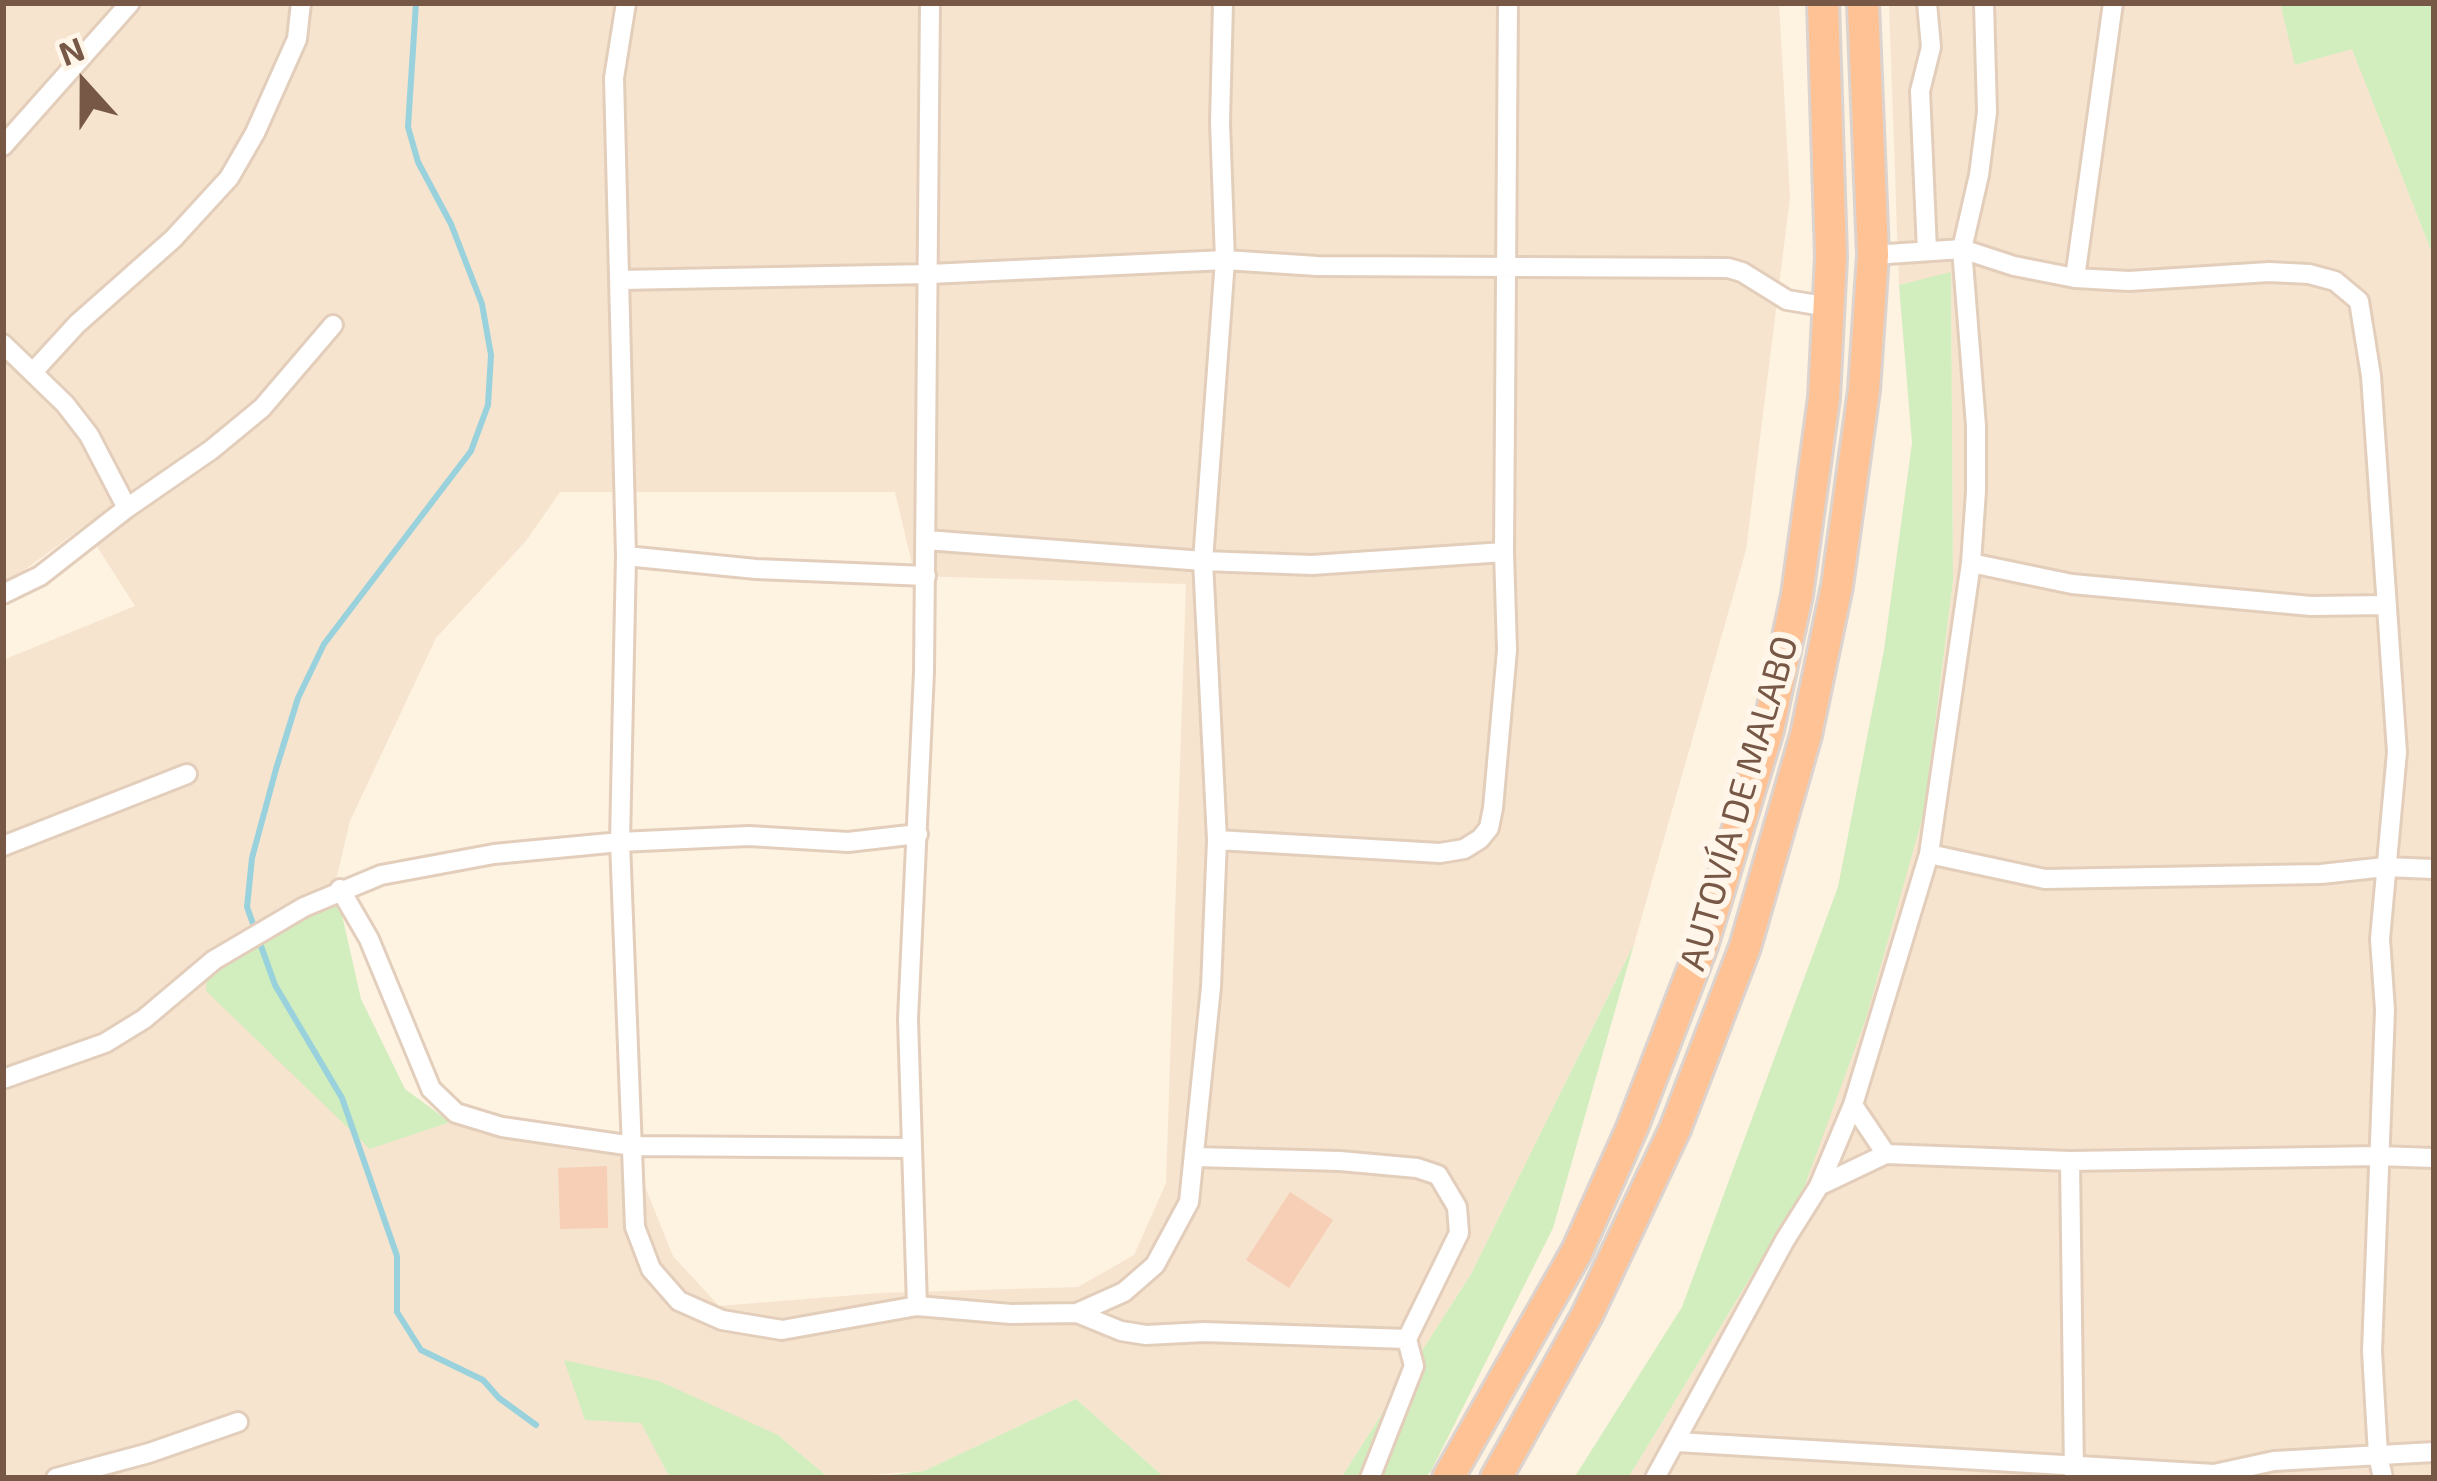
<!DOCTYPE html>
<html>
<head>
<meta charset="utf-8">
<style>
	body { margin:0 }
	#map { position:relative; width:2437px; height:1481px; overflow:hidden; background:#fef2e1; font-family:"Exo 2",sans-serif }
	canvas { display:block }
	.frame { position:absolute; inset:0; border:6px solid #775746; pointer-events:none }
	.north { position:absolute; left:24px; top:24px; width:120px; height:120px; -webkit-text-stroke:9px #fff6e9; paint-order:stroke; rotate:339deg; font-size:33px; font-weight:700; line-height:48px; text-align:center; color:#775746 }
	.north::after { content:''; display:block; margin:auto; width:42px; height:54px; background:#775746; clip-path:polygon(50% 0,100% 100%,50% 72%,0 100%) }
</style>
</head>
<body>
<div id="map">
<canvas width="2437" height="1481"></canvas>
<div class="frame"></div>
<div class="north">N</div>
</div>
<script>
const context = document.querySelector('canvas').getContext('2d');
context.lineJoin = 'round';
function fill(path, color) {
  context.fillStyle = color;
  context.fill(path, 'evenodd');
}
function shape(rows) {
  const path = new Path2D();
  for (const r of rows) {
    path.moveTo(r[0], r[1]);
    for (let i = 2; i < r.length; i += 2) path.lineTo(r[i], r[i + 1]);
  }
  return path;
}
function strokePath(path, color, width, dash) {
  context.strokeStyle = color;
  context.lineWidth = width;
  context.lineCap = dash ? 'butt' : 'round';
  context.setLineDash(dash || []);
  context.stroke(path);
}
function drawText(font, color, halo, rows, align = 'center') {
  context.font = font + ' "Exo 2",sans-serif';
  context.lineWidth = 12;
  context.setLineDash([]);
  context.textBaseline = 'middle';
  context.strokeStyle = halo;
  context.fillStyle = color;
  for (const [text, x, y, turn = 0] of rows) {
    context.save();
    context.translate(x, y);
    context.rotate((+turn || 0) * Math.PI / 180);
    context.textAlign = isNaN(turn) ? turn : align;
    if (halo) context.strokeText(text, 0, 0);
    context.fillText(text, 0, 0);
    context.restore();
  }
}
fill(shape([
	[3,3,1779,3,1790,197,1746,550,1634,944,1471,1274,1341,1478,1165,1478,1076,1399,924,1471,829,1478,778,1435,565,1360,585,1420,641,1422,670,1478,3,1478,3,660,135,606,84,526,11,580,3,582],
	[560,492,895,492,915,576,1186,584,1166,1183,1134,1255,1078,1287,880,1293,719,1306,673,1256,625,1137,450,1122,370,1148,329,910,350,821,436,638,526,541],
	[1889,3,2280,3,2296,65,2352,48,2434,258,2434,1478,1628,1478,1802,1193,1924,812,1953,580,1951,273,1899,285]
]), '#f6e4cf');
fill(shape([
	[2280,3,2434,3,2434,258,2352,49,2295,65],
	[1951,272,1953,580,1924,812,1866,1018,1802,1193,1628,1478,1574,1478,1682,1307,1838,887,1884,650,1912,443,1899,285],
	[335,884,361,999,405,1089,450,1122,370,1149,206,991,210,950],
	[1634,944,1553,1228,1431,1471,1425,1478,1341,1478,1471,1274],
	[564,1360,659,1381,778,1435,829,1478,670,1478,641,1423,585,1420],
	[1076,1399,1165,1478,866,1478,924,1471]
]), '#d2edbe');
strokePath(shape([
	[416,3,408,127,418,162,451,224,482,304,491,355,488,405,471,451,324,644,298,698,276,769,252,858,247,907,275,985,342,1098,397,1256,397,1312,421,1350,483,1380,499,1398,536,1425]
]), '#99d2dc', 6);
fill(shape([
	[607,1166,608,1228,560,1229,558,1168],
	[1290,1192,1333,1220,1289,1288,1246,1260]
]), '#f6cfb6');
const minor = shape([
	[626,3,614,78,626,556,620,842,635,1227,651,1269,679,1301,722,1320,782,1330,917,1306,1011,1314,1077,1313,1124,1292,1155,1265,1189,1202,1211,987,1217,840,1203,561,1225,260,1220,122,1223,3],
	[1927,3,1931,47,1920,91,1927,251],
	[3,146,130,3],
	[1873,255,1962,249,2014,266,2075,278,2129,281,2269,272,2309,274,2335,281,2359,301,2371,376,2397,752,2380,939,2385,1010,2372,1351,2378,1455,2383,1478],
	[2075,278,2113,3],
	[620,280,930,274,1225,260,1317,266,1728,268,1742,272,1787,300,1829,307],
	[3,344,65,404,89,435,127,508],
	[33,372,77,324,173,239,229,178,255,133,297,39,301,3],
	[926,540,1203,561,1312,565,1504,552,1507,650,1493,808,1489,828,1480,839,1464,849,1440,853,1217,840],
	[1504,552,1508,3],
	[626,556,756,569,926,576],
	[1971,563,2072,584,2311,606,2385,605],
	[3,594,40,576,127,508,211,450,262,408,333,325],
	[3,846,187,774],
	[1929,854,2045,879,2321,874,2385,867,2434,869],
	[340,889,369,939,431,1089,456,1113,502,1127,633,1146,912,1148],
	[3,1079,105,1043,144,1019,214,960,304,907,381,875,494,854,620,842,749,836,848,842,918,834],
	[1853,1105,1886,1154],
	[1196,1157,1340,1161,1417,1168,1438,1175,1457,1207,1459,1233,1407,1339],
	[2070,1161,2074,1474],
	[1819,1186,1886,1154,2070,1161,2379,1156,2434,1158],
	[917,1306,908,1019,924,672,930,3],
	[1077,1313,1121,1331,1146,1335,1204,1332,1407,1339,1414,1366,1370,1478],
	[1677,1442,2214,1474,2274,1461,2434,1452],
	[56,1478,149,1453,238,1422],
	[1655,1478,1785,1240,1819,1186,1853,1105,1929,854,1971,563,1976,491,1976,426,1962,249,1979,175,1987,112,1984,3]
]);
const trunk = shape([
	[1448,1478,1577,1251,1632,1128,1702,946,1768,730,1797,595,1824,398,1831,257,1823,3],
	[1496,1478,1587,1315,1675,1129,1745,947,1806,735,1837,586,1864,390,1873,255,1863,3]
]);
strokePath(minor, '#e3cebc', 24);
strokePath(trunk, '#dcd3cf', 36);
strokePath(minor, '#fff', 18);
strokePath(trunk, '#fec294', 30);
drawText('36px', '#775746', '#fff6e9', [
	["AUTOVÍA DE MALABO",1739,803,-74]
]);
</script>
</body>
</html>
